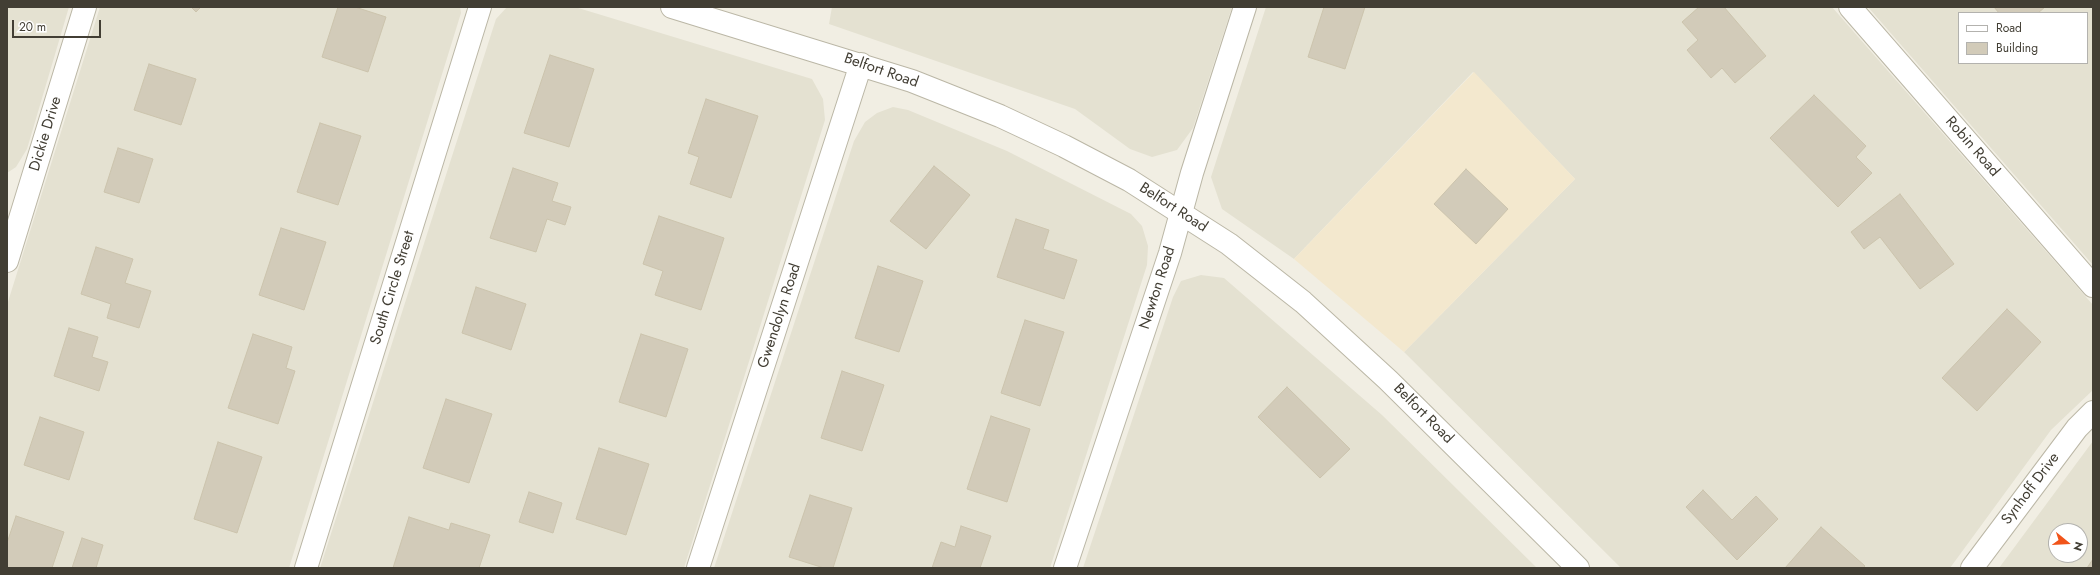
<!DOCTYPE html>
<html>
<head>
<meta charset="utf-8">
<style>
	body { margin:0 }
	#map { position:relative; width:2100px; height:575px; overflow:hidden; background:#f1eee3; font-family:Jost,sans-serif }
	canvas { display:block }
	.frame { position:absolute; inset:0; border:8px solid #423e34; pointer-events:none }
	.legend { position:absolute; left:1958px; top:12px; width:130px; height:52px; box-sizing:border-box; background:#fff; border:1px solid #b3b2ae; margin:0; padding:5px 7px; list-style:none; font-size:12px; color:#423e34 }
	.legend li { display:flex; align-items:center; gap:8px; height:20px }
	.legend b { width:20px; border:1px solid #b3b2ae }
	.north { position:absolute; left:2048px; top:523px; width:40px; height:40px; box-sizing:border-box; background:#fff; border:1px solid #b3b2ae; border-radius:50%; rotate:108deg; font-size:11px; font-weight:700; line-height:16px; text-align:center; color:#423e34 }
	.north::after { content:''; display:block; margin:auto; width:14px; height:18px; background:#f1541a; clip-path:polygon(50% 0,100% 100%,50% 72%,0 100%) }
	.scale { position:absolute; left:12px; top:20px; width:89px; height:18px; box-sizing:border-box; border:2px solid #423e34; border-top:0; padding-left:5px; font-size:12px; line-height:14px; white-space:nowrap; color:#423e34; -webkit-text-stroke:3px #fff; paint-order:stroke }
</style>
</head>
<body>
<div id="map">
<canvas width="2100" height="575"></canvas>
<div class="frame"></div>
<ul class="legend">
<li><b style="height:5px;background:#fff"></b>Road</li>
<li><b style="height:11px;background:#d2cbb9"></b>Building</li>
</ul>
<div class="north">N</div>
<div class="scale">20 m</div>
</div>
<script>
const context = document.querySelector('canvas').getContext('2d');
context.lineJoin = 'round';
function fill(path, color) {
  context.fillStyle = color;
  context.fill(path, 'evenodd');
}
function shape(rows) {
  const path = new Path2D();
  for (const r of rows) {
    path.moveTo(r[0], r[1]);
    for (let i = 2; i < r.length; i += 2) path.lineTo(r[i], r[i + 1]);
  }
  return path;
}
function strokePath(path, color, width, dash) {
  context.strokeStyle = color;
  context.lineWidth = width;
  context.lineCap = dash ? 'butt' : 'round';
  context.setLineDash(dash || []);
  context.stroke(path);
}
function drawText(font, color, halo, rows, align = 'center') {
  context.font = font + ' Jost,sans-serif';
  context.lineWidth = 3;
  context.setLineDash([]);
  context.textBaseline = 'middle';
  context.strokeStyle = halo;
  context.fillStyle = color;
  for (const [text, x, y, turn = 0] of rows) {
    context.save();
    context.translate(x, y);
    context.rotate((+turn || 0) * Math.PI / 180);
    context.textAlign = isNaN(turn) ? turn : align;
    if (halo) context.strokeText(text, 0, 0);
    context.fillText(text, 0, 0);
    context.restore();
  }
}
fill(shape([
	[7,7,69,7,27,149,16,167,7,173],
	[100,7,460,7,461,13,289,568,7,568,7,305],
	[507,7,575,7,812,79,823,99,825,120,684,568,320,568,496,19],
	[832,7,1232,7,1193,128,1177,150,1152,157,1130,149,1075,109,829,24],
	[1266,7,1832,7,2093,305,2093,390,2051,430,1950,568,1621,568,1404,352,1575,179,1473,72,1294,259,1222,209,1211,177],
	[1868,7,2093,7,2093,265],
	[1959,13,2087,13,2087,63,1959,63],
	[893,107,908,110,1007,151,1131,214,1142,226,1148,246,1147,265,1050,568,714,568,854,141,865,122,877,113],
	[1201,275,1224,278,1382,415,1537,568,1083,568,1173,297,1181,281],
	[2093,441,2093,568,1999,568],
	[2056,531,2080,531,2080,555,2056,555]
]), '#e4e1d1');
fill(shape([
	[1474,72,1575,179,1404,352,1294,259]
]), '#f3e8ce');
const building = shape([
	[191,7,201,7,196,12,191,7],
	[338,7,355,7,386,17,368,72,322,57,338,7],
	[1324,7,1365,7,1345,69,1308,57,1324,7],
	[1699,7,1724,7,1766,56,1735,83,1722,68,1711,78,1687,50,1698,40,1682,22,1699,7],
	[1994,7,2045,7,2038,13,1999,13,1994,7],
	[550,55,594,69,569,147,524,133,550,55],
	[149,64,196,79,181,125,134,110,149,64],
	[1814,95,1866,146,1856,157,1872,173,1838,207,1770,138,1814,95],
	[706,99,758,116,731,198,690,184,699,157,688,153,706,99],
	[320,123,361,136,338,205,297,192,320,123],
	[118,148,153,159,139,203,104,192,118,148],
	[934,166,970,195,926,249,890,221,934,166],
	[513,168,558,183,552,201,571,207,565,225,547,219,536,252,490,238,513,168],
	[1466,169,1508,209,1476,244,1434,204,1466,169],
	[1900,194,1954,264,1920,289,1880,237,1864,249,1851,232,1900,194],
	[659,216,724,238,701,310,655,295,663,271,643,264,659,216],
	[1016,219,1049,230,1043,249,1077,260,1064,299,997,277,1016,219],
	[281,228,326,242,304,310,259,295,281,228],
	[96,247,133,259,125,283,151,291,139,328,107,318,111,304,81,294,96,247],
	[878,266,923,281,899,352,855,338,878,266],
	[476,287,526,304,511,350,462,333,476,287],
	[2007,309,2041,342,1977,411,1942,378,2007,309],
	[1025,320,1064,332,1040,406,1001,393,1025,320],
	[69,328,98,337,92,357,108,362,99,391,54,376,69,328],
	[253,334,292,347,286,368,295,371,278,424,228,408,253,334],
	[641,334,688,349,666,417,619,402,641,334],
	[842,371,884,385,862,451,821,438,842,371],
	[1287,387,1350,449,1320,478,1258,417,1287,387],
	[446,399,492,414,469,483,423,468,446,399],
	[991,416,1030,429,1007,502,967,489,991,416],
	[40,417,84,432,69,480,24,465,40,417],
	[218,442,262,457,237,533,194,519,218,442],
	[599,448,649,464,626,535,576,519,599,448],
	[1703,490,1732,520,1756,496,1778,519,1737,560,1686,507,1703,490],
	[529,492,562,503,553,533,519,522,529,492],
	[810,495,852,508,833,568,824,568,789,557,810,495],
	[16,516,64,532,52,568,7,568,7,543,16,516],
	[409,517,449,530,451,523,490,535,479,568,393,568,409,517],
	[961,526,991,536,980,568,932,568,941,542,955,547,961,526],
	[1821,527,1865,566,1863,568,1785,568,1821,527],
	[82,538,103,545,96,568,72,568,82,538],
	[2093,559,2093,568,2087,568,2093,559]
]);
fill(building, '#d2cbb9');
strokePath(building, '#ccc4ad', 1);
const minor = shape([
	[672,7,912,81,1000,116,1064,146,1129,180,1229,244,1303,302,1388,380,1578,568],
	[1850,7,2093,286],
	[7,261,85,7],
	[306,568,480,7],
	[698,568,861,64],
	[1065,568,1170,253,1192,173,1245,7],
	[1972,568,2077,428,2093,412]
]);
strokePath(minor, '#bbb7a6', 24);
strokePath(minor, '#fff', 22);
drawText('15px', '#423e34', '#fff', [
	["Belfort Road",881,71,19],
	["Dickie Drive",46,134,-73],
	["Robin Road",1972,147,49],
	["Belfort Road",1173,208,33],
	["South Circle Street",393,288,-73],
	["Newton Road",1158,288,-72],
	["Gwendolyn Road",780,316,-72],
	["Belfort Road",1423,414,45],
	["Synhoff Drive",2031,489,-53]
]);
</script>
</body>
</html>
